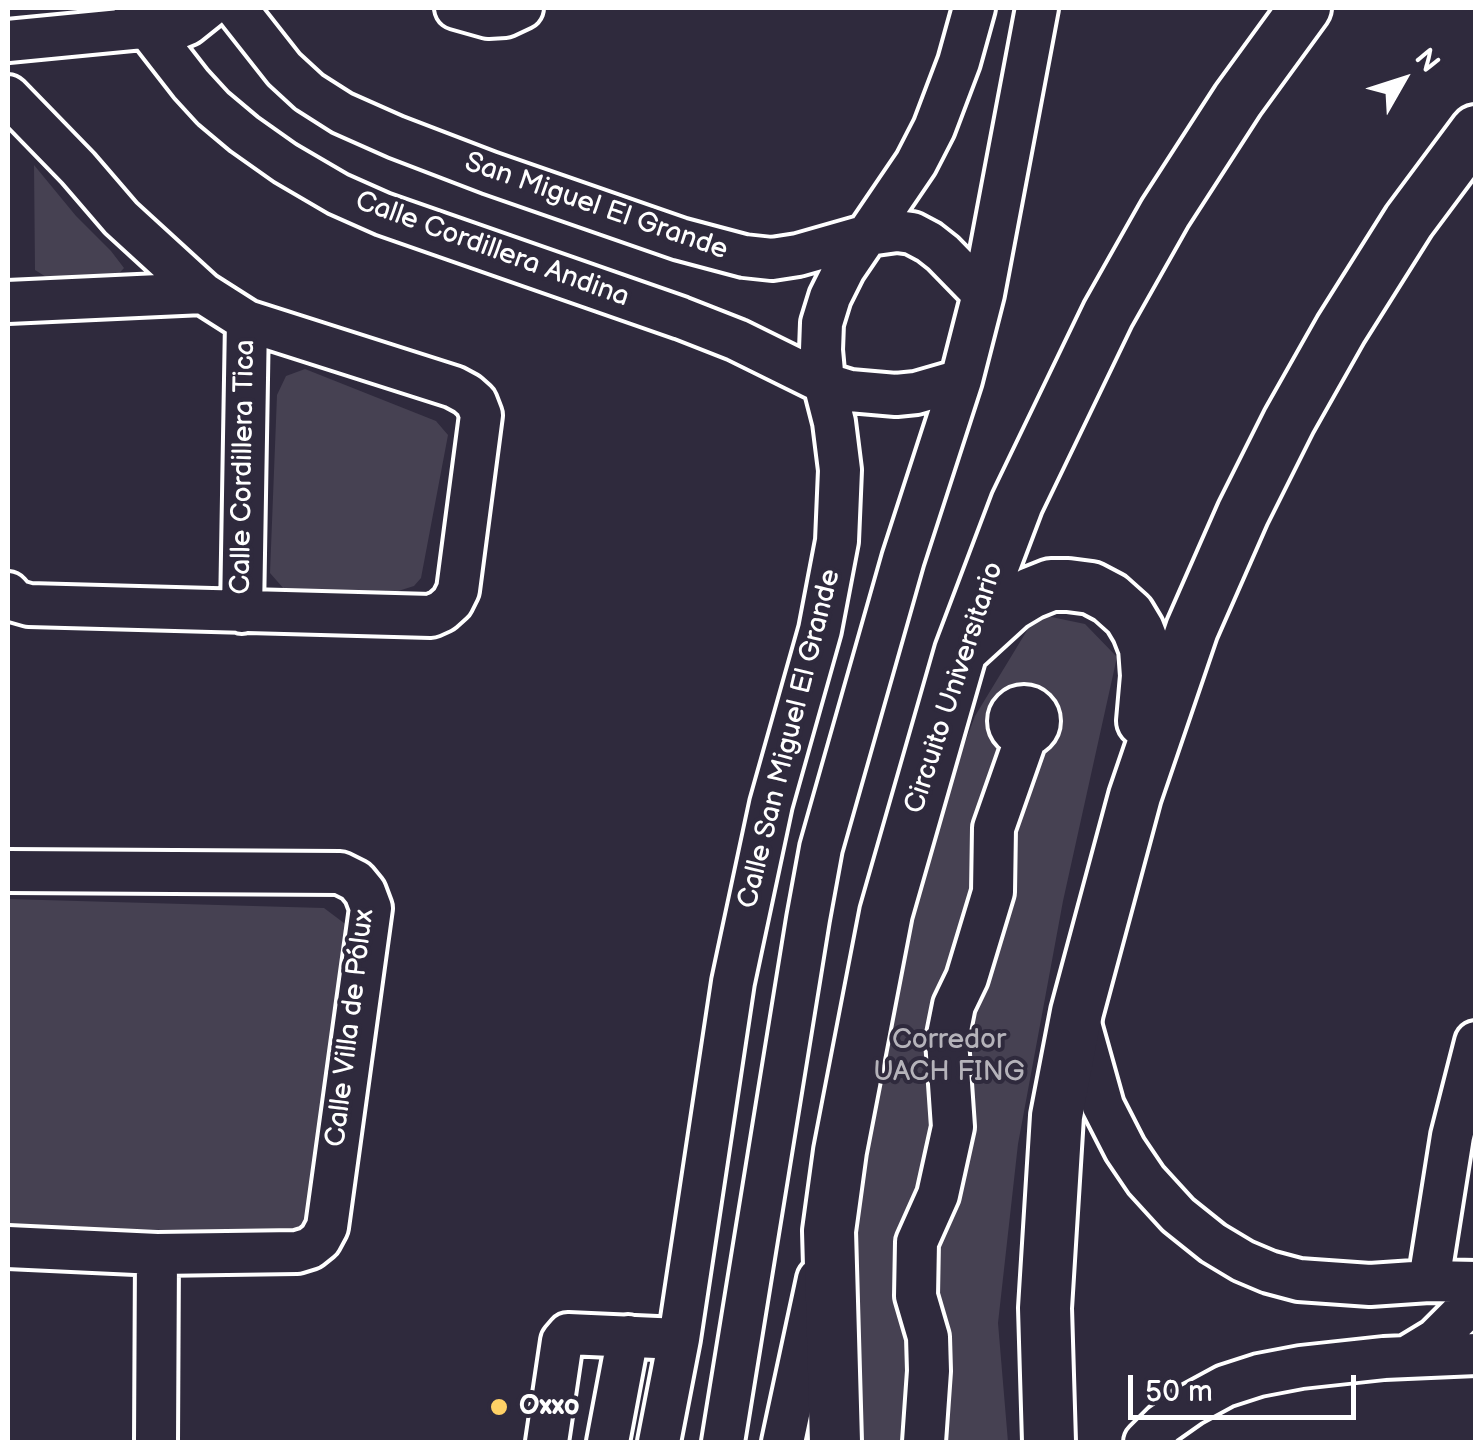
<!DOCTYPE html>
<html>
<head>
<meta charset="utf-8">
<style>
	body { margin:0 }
	#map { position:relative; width:1483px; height:1450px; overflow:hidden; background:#2f2a3d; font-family:"Balsamiq Sans",sans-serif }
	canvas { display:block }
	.frame { position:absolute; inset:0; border:10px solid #fff; pointer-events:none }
	.north { position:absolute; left:1353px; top:30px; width:100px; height:100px; -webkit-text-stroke:8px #2f2a3d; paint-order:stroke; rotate:51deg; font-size:28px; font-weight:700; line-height:40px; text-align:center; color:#fff }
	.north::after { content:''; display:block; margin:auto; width:35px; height:45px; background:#fff; clip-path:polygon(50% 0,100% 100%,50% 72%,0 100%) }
	.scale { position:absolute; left:1128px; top:1375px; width:228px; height:45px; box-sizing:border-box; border:5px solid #fff; border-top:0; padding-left:12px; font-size:30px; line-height:35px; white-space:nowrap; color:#fff; -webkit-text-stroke:8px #2f2a3d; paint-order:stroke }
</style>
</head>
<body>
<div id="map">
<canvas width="1483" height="1450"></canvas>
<div class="frame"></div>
<div class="north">N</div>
<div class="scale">50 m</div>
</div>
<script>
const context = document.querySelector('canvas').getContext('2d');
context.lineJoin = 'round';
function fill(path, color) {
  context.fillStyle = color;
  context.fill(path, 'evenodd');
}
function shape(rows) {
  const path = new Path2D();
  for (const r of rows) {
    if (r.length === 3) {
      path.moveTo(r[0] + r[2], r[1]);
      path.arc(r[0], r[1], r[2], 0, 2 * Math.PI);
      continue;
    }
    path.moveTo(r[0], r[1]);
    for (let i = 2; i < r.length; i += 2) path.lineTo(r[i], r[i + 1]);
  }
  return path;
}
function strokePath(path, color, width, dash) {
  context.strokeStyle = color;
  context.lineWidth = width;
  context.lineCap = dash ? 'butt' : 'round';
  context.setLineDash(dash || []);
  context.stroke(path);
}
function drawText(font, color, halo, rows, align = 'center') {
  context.font = font + ' "Balsamiq Sans",sans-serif';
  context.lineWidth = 8;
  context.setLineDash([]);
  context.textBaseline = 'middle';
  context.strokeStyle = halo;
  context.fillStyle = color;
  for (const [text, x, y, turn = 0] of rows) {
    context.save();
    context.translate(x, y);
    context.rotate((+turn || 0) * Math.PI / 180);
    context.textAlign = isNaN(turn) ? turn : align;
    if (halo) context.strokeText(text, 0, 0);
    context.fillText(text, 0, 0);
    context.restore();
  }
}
fill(shape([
	[34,165,76,216,111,251,124,268,115,278,51,280,35,270],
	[305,369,436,421,448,435,421,578,414,586,392,593,284,589,270,573,277,395,286,376],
	[1037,614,1085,624,1117,657,1063,901,1018,1144,998,1323,1008,1442,841,1442,840,1424,866,1048,928,840,975,716],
	[8,899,324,908,348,926,345,964,305,1221,291,1232,8,1227]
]), '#464152');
const minor = shape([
	[236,8,284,69,309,92,342,113,396,137,490,173,680,239,744,256,772,259,798,255,868,235,897,231,912,233,929,242,943,253,983,294],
	[456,8,488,17,505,16,522,8],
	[130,23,149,30,176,29,188,24,208,8],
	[149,30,191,84,213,108,244,134,285,163,338,194,383,214,681,318,737,340,824,383,850,391,896,395,916,393,961,380],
	[8,41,142,28],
	[8,96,78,168,121,218,203,293,247,321,454,387,467,394,476,402,481,415,458,590,452,602,442,611,431,616,29,605,15,601,8,593],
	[8,302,203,293],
	[242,612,247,321],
	[1024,721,15],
	[8,871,340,873,356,881,365,892,371,908,327,1227,320,1240,310,1248,297,1252,157,1254,8,1247],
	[1077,1013,1103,1106,1125,1149,1146,1180,1178,1215,1213,1243,1243,1261,1269,1272,1299,1280,1370,1285,1429,1281,1476,1282],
	[1429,1281,1452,1136,1476,1042],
	[1408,1356,1436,1339,1463,1312,1476,1291],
	[156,1442,157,1254],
	[547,1442,562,1341,568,1334,679,1339],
	[608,1442,628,1336],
	[659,1442,679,1339,733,982,771,804,820,630,837,541,840,470,834,422,824,383,821,350,822,323,830,297,844,269,916,163,934,128,959,62,974,8],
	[723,1442,808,919,821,848,903,559,961,380,983,294,1037,8],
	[783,1442,818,1279],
	[924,1442,929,1371,928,1337,916,1296,917,1242,938,1195,953,1127,947,1040,954,1005,967,978,993,892,994,828,1026,737],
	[1145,1442,1163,1424,1190,1405,1225,1386,1259,1375,1301,1367,1384,1358,1476,1354]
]);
const major = shape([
	[965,647,1011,605,1031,593,1051,585,1068,585,1091,588,1110,598,1129,615,1138,630,1145,648,1147,676,1143,721],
	[835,1442,829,1231,840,1151,886,913,961,651,1017,503,1108,314,1165,213,1238,100,1305,8],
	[1049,1442,1045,1308,1057,1116,1077,1012,1135,796,1192,629,1243,513,1289,421,1341,329,1409,221,1476,131]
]);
strokePath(minor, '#fff', 48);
strokePath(major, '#fff', 58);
strokePath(minor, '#2f2a3d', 40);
strokePath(major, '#2f2a3d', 50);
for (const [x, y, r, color] of [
	[499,1407,10,"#ffd166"]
]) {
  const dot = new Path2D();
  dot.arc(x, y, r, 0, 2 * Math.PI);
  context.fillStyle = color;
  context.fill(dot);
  strokePath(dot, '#2f2a3d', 4);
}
drawText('28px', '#fff', '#2f2a3d', [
	["San Miguel El Grande",596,207,19],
	["Calle Cordillera Andina",492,250,20],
	["Calle Cordillera Tica",244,467,-89],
	["Circuito Universitario",955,688,-72],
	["Calle San Miguel El Grande",790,739,-76],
	["Calle Villa de Pólux",351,1028,-83]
]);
drawText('28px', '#b5b3ba', '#2f2a3d', [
	["Corredor",949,1041],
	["UACH FING",949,1073]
]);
drawText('bold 28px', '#fff', '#2f2a3d', [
	["Oxxo",519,1407]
], 'left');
</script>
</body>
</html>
